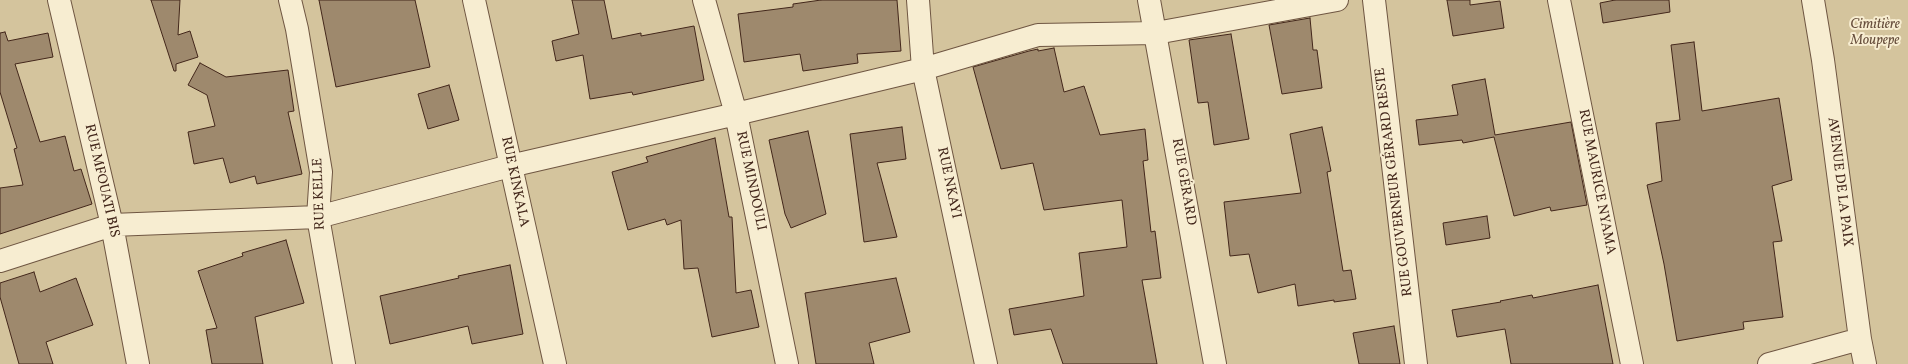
<!DOCTYPE html>
<html>
<head>
<meta charset="utf-8">
<style>
	body { margin:0 }
	canvas { display:block; background:#f2e4b8 }
</style>
</head>
<body>
<canvas width="1908" height="364"></canvas>
<script>
const context = document.querySelector('canvas').getContext('2d');
context.lineJoin = 'round';
function fill(path, color) {
  context.fillStyle = color;
  context.fill(path, 'evenodd');
}
function shape(rows) {
  const path = new Path2D();
  for (const r of rows) {
    path.moveTo(r[0], r[1]);
    for (let i = 2; i < r.length; i += 2) path.lineTo(r[i], r[i + 1]);
  }
  return path;
}
function strokePath(path, color, width, dash) {
  context.strokeStyle = color;
  context.lineWidth = width;
  context.lineCap = dash ? 'butt' : 'round';
  context.setLineDash(dash || []);
  context.stroke(path);
}
function drawText(font, color, halo, rows, align = 'center') {
  context.font = font + ' Vollkorn,serif';
  context.lineWidth = 4;
  context.setLineDash([]);
  context.textBaseline = 'middle';
  context.strokeStyle = halo;
  context.fillStyle = color;
  for (const [text, x, y, turn = 0] of rows) {
    context.save();
    context.translate(x, y);
    context.rotate((+turn || 0) * Math.PI / 180);
    context.textAlign = isNaN(turn) ? turn : align;
    if (halo) context.strokeText(text, 0, 0);
    context.fillText(text, 0, 0);
    context.restore();
  }
}
fill(shape([
	[0,0,1908,0,1908,364,0,364]
]), '#d4c49d');
const building = shape([
	[151,0,180,0,178,35,190,31,198,57,176,64,176,71,174,71,151,0],
	[319,0,415,0,430,67,336,87,319,0],
	[572,0,604,0,612,39,641,33,641,36,694,26,704,80,633,95,632,92,590,99,583,55,556,61,552,41,579,34,572,0],
	[821,0,897,0,901,51,857,54,858,63,803,71,800,54,744,62,738,14,793,7,793,4,821,0],
	[1447,0,1470,0,1470,5,1500,1,1504,28,1453,36,1447,0],
	[1615,0,1669,0,1670,12,1603,23,1600,3,1615,0],
	[1310,18,1313,50,1317,50,1322,88,1282,94,1269,25,1310,18],
	[5,32,8,41,48,33,53,57,15,64,40,142,65,136,74,171,81,169,92,204,0,234,0,188,23,185,14,149,17,148,0,92,0,33,5,32],
	[1231,34,1249,139,1214,145,1208,102,1198,103,1189,40,1231,34],
	[1694,42,1702,111,1779,98,1792,180,1772,186,1782,241,1773,242,1783,317,1743,322,1744,329,1677,341,1664,264,1647,185,1662,181,1656,123,1680,120,1671,45,1694,42],
	[1054,48,1064,92,1084,86,1100,135,1145,129,1148,160,1143,161,1151,232,1155,231,1161,278,1142,280,1157,364,1063,364,1051,329,1014,335,1009,309,1084,296,1079,253,1127,247,1122,200,1044,210,1033,163,1001,169,973,67,1029,51,1038,49,1038,51,1054,48],
	[200,63,226,77,288,70,294,111,288,112,302,174,257,184,255,176,230,183,223,158,194,164,188,132,215,126,207,95,188,85,200,63],
	[1485,79,1495,135,1571,122,1587,205,1551,211,1550,207,1514,216,1494,137,1463,143,1462,140,1419,145,1416,120,1458,115,1452,85,1485,79],
	[449,85,459,120,428,129,418,94,449,85],
	[902,127,906,159,877,163,897,237,864,242,850,134,902,127],
	[1322,127,1331,171,1327,172,1343,271,1351,270,1356,299,1334,302,1334,300,1298,306,1295,284,1258,293,1249,254,1230,256,1224,202,1301,193,1290,134,1322,127],
	[808,131,826,214,791,228,785,214,769,140,808,131],
	[715,138,729,217,732,217,736,293,751,290,759,327,712,337,698,268,684,269,681,220,667,225,665,219,628,230,612,172,648,162,646,157,715,138],
	[1487,216,1490,238,1446,245,1443,223,1487,216],
	[286,240,304,303,255,317,263,364,212,364,206,330,217,328,198,271,243,256,242,253,286,240],
	[510,265,523,334,472,344,468,326,390,344,380,296,459,278,458,276,510,265],
	[34,272,40,292,76,278,93,325,46,342,53,364,19,364,0,297,0,283,34,272],
	[896,278,910,332,869,343,874,364,816,364,805,293,896,278],
	[1598,285,1613,364,1511,364,1505,329,1457,337,1452,310,1501,302,1500,301,1532,295,1533,298,1598,285],
	[1394,326,1400,364,1359,364,1353,333,1394,326]
]);
fill(building, '#9e896d');
strokePath(building, '#43271b', 1);
const minor = shape([
	[59,0,112,225,138,364],
	[290,0,297,29,321,172,318,217,344,364],
	[474,0,555,364],
	[704,0,736,114,787,364],
	[918,0,923,69,986,364],
	[1149,0,1215,364],
	[1374,0,1416,364],
	[1559,0,1632,364],
	[1813,0,1823,60,1860,339,1865,364],
	[0,261,112,225,318,217,510,166,736,114,923,69,1038,35,1156,33,1337,0],
	[1769,364,1860,339]
]);
strokePath(minor, '#6f5642', 24);
strokePath(minor, '#f7edd1', 22);
drawText('italic 14px', '#674e3c', '#f7edd1', [
	["Cimitière",1875,25],
	["Moupepe",1875,41]
]);
drawText('14px', '#43271b', '#f7edd1', [
	["RUE MFOUATI BIS",101,181,77],
	["RUE MINDOULI",750,181,78],
	["RUE KINKALA",514,182,78],
	["RUE GÉRARD",1183,182,80],
	["RUE GOUVERNEUR GÉRARD RESTE",1395,182,-97],
	["RUE MAURICE NYAMA",1596,182,79],
	["AVENUE DE LA PAIX",1839,182,83],
	["RUE NKAYI",948,183,78],
	["RUE KELLE",320,194,-92]
]);
</script>
</body>
</html>
